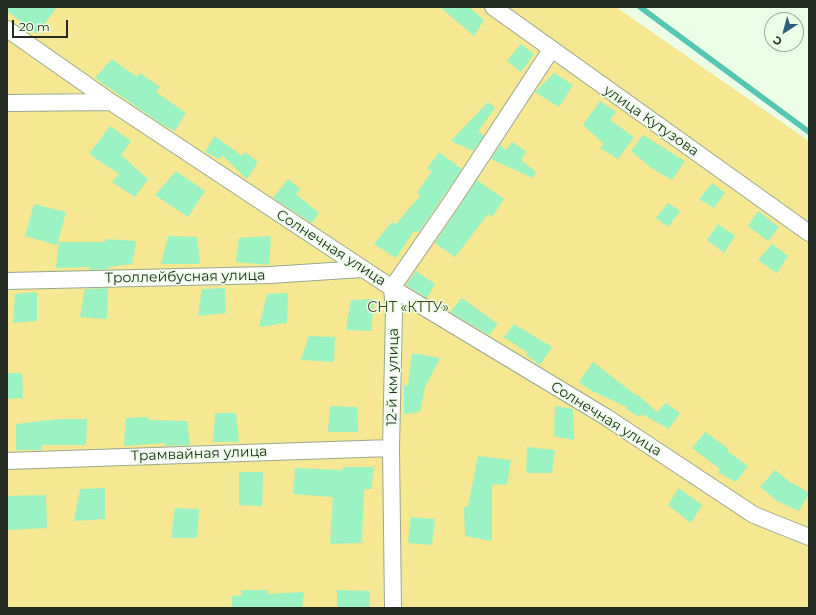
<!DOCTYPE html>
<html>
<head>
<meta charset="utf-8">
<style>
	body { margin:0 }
	#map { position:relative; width:816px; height:615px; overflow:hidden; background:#ebffe6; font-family:Montserrat,sans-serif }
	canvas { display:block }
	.frame { position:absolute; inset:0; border:8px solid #232a21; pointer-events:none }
	.north { position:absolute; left:764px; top:12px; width:40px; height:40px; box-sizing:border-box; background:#ebffe6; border:1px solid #9baa97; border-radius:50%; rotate:216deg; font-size:11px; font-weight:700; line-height:16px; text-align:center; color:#232a21 }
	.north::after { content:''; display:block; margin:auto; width:14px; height:18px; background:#30607f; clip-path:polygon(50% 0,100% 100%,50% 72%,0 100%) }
	.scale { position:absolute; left:12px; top:20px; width:56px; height:18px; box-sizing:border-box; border:2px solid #232a21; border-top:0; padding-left:5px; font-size:12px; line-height:14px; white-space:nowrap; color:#232a21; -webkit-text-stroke:3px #ebffe6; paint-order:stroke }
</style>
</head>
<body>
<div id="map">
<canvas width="816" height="615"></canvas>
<div class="frame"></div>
<div class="north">С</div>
<div class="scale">20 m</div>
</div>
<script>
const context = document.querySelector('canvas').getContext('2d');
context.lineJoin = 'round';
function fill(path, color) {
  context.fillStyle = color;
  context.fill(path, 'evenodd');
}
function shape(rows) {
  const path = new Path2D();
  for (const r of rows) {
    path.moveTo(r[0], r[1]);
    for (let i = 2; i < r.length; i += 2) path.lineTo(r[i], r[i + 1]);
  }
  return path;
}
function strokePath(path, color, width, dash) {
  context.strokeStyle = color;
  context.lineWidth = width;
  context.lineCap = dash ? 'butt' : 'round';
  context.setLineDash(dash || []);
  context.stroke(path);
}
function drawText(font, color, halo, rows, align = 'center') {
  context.font = font + ' Montserrat,sans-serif';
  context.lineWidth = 3;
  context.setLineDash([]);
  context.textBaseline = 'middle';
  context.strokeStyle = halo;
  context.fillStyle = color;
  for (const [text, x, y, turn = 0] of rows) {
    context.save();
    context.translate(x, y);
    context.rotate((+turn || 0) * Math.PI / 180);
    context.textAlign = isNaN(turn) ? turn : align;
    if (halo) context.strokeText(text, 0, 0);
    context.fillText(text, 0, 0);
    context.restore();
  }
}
fill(shape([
	[7,7,616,7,809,141,809,608,7,608]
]), '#f6e792');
strokePath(shape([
	[640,7,809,132]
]), '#55c6b1', 5.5);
fill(shape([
	[7,7,57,7,37,34,7,11],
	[440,7,469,7,484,20,474,36],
	[521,44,534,54,521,72,507,61],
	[112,59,137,77,140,73,160,87,156,92,186,113,175,131,160,123,95,78],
	[554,73,573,85,559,107,535,92],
	[600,101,616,112,610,120,634,137,618,159,600,148,604,144,583,125],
	[488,102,495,108,478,131,484,136,473,151,451,141],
	[110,126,131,141,121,155,148,179,135,197,112,182,119,174,89,154],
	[643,135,685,161,672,180,653,169,631,151],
	[215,136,242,156,245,152,258,162,247,179,222,155,220,159,205,152],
	[512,142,526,151,521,160,536,172,533,178,491,159,500,145,506,150],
	[439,152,462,169,419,232,414,231,396,258,374,244,392,222,396,224,421,195,417,193,432,171,427,169],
	[176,171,205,191,188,217,155,195],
	[288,179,300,189,296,194,319,213,312,223,273,198],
	[477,180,504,199,492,217,488,214,455,257,435,243],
	[712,183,725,193,714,208,699,199],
	[668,203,680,211,668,227,656,218],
	[34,204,66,212,57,245,25,236],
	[758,211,779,227,768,241,748,226],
	[718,224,735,236,724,253,707,240],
	[168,236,197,237,200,264,161,264],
	[271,236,269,265,236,262,239,238],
	[106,239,136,241,132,264,109,267,109,269,89,270,90,267,56,268,59,242,105,242],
	[772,244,788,256,777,273,758,260],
	[416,271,435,284,427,298,406,285],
	[108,288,107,319,80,317,85,289],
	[225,288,226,313,198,316,202,289],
	[37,292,37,321,13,323,15,294],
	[288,293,287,323,259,327,267,294],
	[462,298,498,324,489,335,450,312],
	[374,299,371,331,346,330,351,300],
	[514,324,552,347,540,365,526,355,528,353,504,337],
	[309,336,335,337,334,362,301,360],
	[412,353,440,358,425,387,420,412,404,414,404,385,408,386],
	[593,362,637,396,638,395,657,412,666,403,680,413,669,429,642,414,640,417,626,409,627,407,592,391,579,382],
	[7,373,22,373,23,398,7,399],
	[330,406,357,407,358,432,328,432],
	[555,406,573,409,574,440,554,436],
	[215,413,236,413,239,442,213,442],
	[149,417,148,420,187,421,190,445,165,446,165,443,124,446,126,418],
	[58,419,87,419,86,445,42,445,42,450,16,450,16,424],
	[705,432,729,449,727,451,748,466,736,482,718,472,720,469,692,448],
	[527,447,555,450,552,473,526,473],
	[478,456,511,460,507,485,492,484,492,541,465,536,464,507,468,507],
	[343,467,374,467,371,489,364,489,362,543,330,544,333,497,293,494,295,468,343,470],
	[775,470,792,484,793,483,809,493,799,511,777,501,760,487],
	[239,472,263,472,262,506,239,505],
	[105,488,105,519,74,521,80,489],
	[679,488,702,505,691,523,668,505],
	[46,495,47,528,7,530,7,496],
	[175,508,199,509,197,538,171,538],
	[411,517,435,519,432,545,408,543],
	[241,590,268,590,267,594,304,592,302,608,232,608,232,596,242,595],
	[337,590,370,591,370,608,337,608]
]), '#9bf2c2');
const street = shape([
	[493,7,809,233],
	[7,29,111,102,392,288,606,417,754,515,809,537],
	[7,103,111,102],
	[7,281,270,275,362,269],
	[7,461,391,448],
	[393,608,391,448,394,311,392,288,452,201,551,50]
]);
strokePath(street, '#96a891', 18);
strokePath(street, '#fff', 16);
drawText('14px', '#232a21', '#ebffe6', [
	["улица Кутузова",651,121,35],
	["Солнечная улица",331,248,33],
	["Троллейбусная улица",185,277,-1],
	["12-й км улица",393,377,-89],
	["Солнечная улица",606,419,32],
	["Трамвайная улица",199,454,-2]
]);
drawText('14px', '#433d18', '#ebffe6', [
	["СНТ «КТТУ»",408,308]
]);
</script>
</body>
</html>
